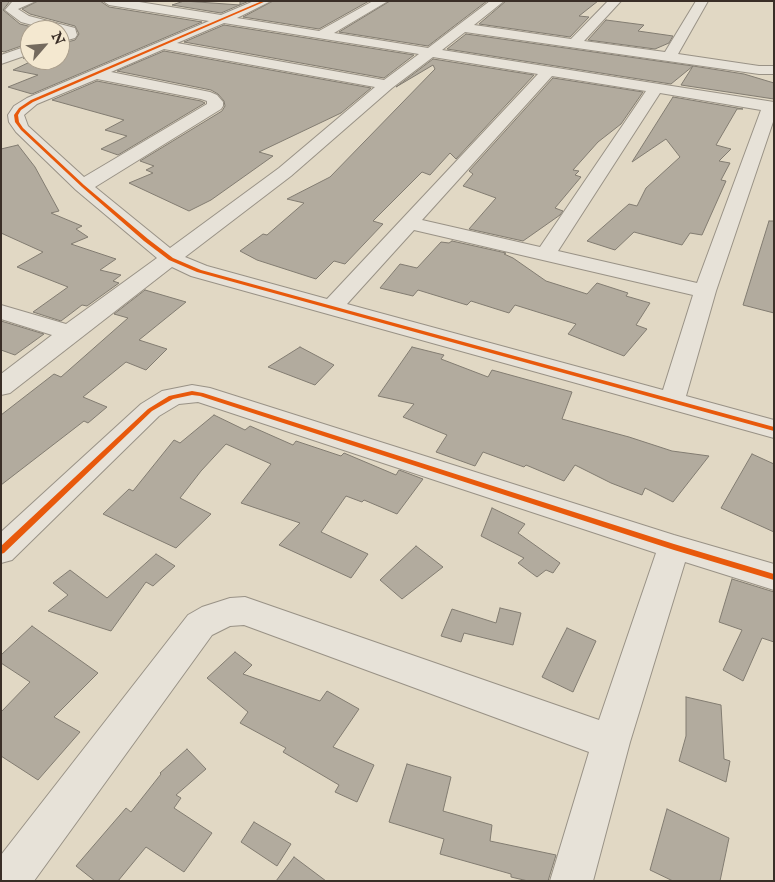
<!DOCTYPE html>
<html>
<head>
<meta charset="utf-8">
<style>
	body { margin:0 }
	#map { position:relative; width:775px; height:882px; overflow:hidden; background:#e1d8c4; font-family:"IM FELL English",serif }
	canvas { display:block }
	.frame { position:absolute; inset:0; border:2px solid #3a2e27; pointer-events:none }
	.north { position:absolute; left:20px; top:20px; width:50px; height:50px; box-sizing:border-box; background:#f4e8d0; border:1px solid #aa9e8c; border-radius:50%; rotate:63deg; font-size:14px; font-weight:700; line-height:20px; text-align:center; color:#3a2e27 }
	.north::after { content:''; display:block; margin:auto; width:18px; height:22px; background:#746a5e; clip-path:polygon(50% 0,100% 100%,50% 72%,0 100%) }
</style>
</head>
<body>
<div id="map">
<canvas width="775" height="882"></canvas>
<div class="frame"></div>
<div class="north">N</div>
</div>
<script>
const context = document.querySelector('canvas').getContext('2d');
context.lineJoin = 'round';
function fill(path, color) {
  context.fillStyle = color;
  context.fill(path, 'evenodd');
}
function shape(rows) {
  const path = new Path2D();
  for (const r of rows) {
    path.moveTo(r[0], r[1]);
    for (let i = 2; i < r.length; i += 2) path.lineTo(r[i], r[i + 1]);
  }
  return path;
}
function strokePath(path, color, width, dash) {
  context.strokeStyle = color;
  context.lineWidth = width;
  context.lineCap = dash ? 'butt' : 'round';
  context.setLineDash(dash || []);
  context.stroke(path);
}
const building = shape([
	[1,1,10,1,3,10,20,24,44,30,30,30,30,43,4,52,1,51,1,1],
	[38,1,100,1,109,7,202,22,32,94,8,87,38,75,13,70,32,61,23,58,30,56,30,60,60,60,60,44,75,40,79,34,75,26,30,14,22,9,38,1],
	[184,1,240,5,240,1,249,1,221,13,172,5,184,1],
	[273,1,369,1,319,29,243,17,273,1],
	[390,1,487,1,428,46,339,32,390,1],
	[506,1,598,1,579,16,589,17,570,37,479,24,506,1],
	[606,20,644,25,638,31,673,36,669,43,655,49,588,40,606,20],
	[224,25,414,55,384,78,184,42,224,25],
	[466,34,693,66,671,84,447,49,466,34],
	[164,51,371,88,341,113,259,152,273,156,211,200,189,211,129,183,153,173,146,170,154,166,140,161,222,111,225,106,224,101,218,94,211,90,117,71,164,51],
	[433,59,534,75,456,159,450,153,430,175,422,172,373,221,383,224,345,264,334,261,316,279,257,260,240,251,263,234,267,235,304,203,287,199,330,177,435,69,433,65,396,87,433,59],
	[693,66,744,74,774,83,774,99,681,85,693,66],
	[553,78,643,92,621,124,598,142,573,170,579,171,575,175,581,177,555,208,563,211,560,215,523,241,469,229,496,198,463,186,473,174,469,171,553,78],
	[97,81,201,101,205,103,118,155,101,149,127,136,105,130,124,120,52,100,97,81],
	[673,97,743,109,737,109,716,145,731,149,719,161,730,163,721,180,726,181,702,235,690,233,682,245,634,232,615,250,587,241,629,204,637,206,646,188,680,157,666,139,632,162,673,97],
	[18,145,35,167,59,211,51,213,82,226,76,229,88,237,71,244,116,259,100,270,121,275,113,281,119,283,87,306,82,305,61,321,33,312,68,287,17,267,43,252,1,233,1,149,18,145],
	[769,221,774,221,774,313,743,305,769,221],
	[452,241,506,253,504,254,513,258,546,281,587,294,597,283,628,293,626,296,650,303,636,325,647,329,624,356,568,334,576,324,515,305,509,313,471,301,467,305,418,290,413,296,380,288,400,264,417,268,441,242,449,243,452,241],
	[145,290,186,302,139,340,167,349,146,370,126,362,83,397,107,407,88,423,84,421,1,485,1,415,54,374,61,377,128,318,114,314,145,290],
	[1,321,44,334,15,355,1,350,1,321],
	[300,347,334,365,315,385,268,367,300,347],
	[412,347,444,355,441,359,488,377,492,370,572,392,562,419,629,437,672,451,709,456,673,502,645,488,642,495,611,483,575,465,564,481,526,465,524,467,483,452,475,466,436,452,447,435,403,417,414,404,378,396,412,347],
	[214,415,245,430,250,426,293,445,296,441,341,456,344,453,396,475,399,470,423,479,397,514,364,500,362,502,346,496,321,532,368,554,351,578,279,545,300,523,241,503,271,464,226,444,201,471,180,498,211,514,176,548,103,514,129,489,133,491,174,440,180,443,214,415],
	[752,454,774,464,774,532,721,508,752,454],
	[492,508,525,524,518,533,560,563,553,573,546,570,537,577,518,563,524,558,481,536,492,508],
	[416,546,443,567,402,599,380,580,416,546],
	[156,554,175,566,153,586,146,582,111,631,48,611,68,595,53,583,70,570,107,598,156,554],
	[732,579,774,592,774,642,762,638,743,681,723,670,742,630,719,622,732,579],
	[500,608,521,613,513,645,464,633,461,642,441,636,452,609,496,623,500,608],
	[32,626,98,673,54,717,80,732,38,780,1,756,1,712,30,682,1,663,1,655,32,626],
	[567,628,596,641,573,692,542,677,567,628],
	[235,652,252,665,243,674,320,701,327,691,359,709,333,747,374,765,357,802,335,792,339,785,283,752,286,748,240,723,248,712,207,678,235,652],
	[686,697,721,705,724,759,730,761,726,782,679,761,686,736,686,697],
	[187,749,206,769,176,795,181,798,174,808,212,833,184,872,146,847,118,881,95,881,76,866,126,808,131,812,161,774,160,773,187,749],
	[407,764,451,777,443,811,492,825,490,841,556,855,548,881,528,881,511,877,511,874,440,854,444,839,389,822,407,764],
	[667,809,729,838,720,881,673,881,650,870,667,809],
	[254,822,291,844,277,866,241,842,254,822],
	[294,857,326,881,276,881,294,857]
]);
fill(building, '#b2ab9e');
strokePath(building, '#827c71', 1);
const minor = shape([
	[16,1,36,1,18,9,29,16,75,28,77,35,75,38,60,42,60,34,63,33,60,32,60,30,51,30,21,22,5,10,12,2,16,1],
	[103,1,133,1,221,15,254,1,271,1,237,18,319,31,373,1,388,1,334,33,428,48,490,1,504,1,474,25,571,39,608,1,621,1,584,41,665,52,696,1,708,1,678,54,759,66,774,66,774,74,759,74,465,32,442,50,774,102,774,119,716,291,686,396,774,420,774,438,191,276,172,267,10,393,1,395,1,374,52,335,1,319,1,305,66,324,157,258,76,190,16,132,9,122,8,115,14,106,27,98,209,21,109,5,103,1],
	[224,23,419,54,384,80,177,43,224,23],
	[164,49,375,87,279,168,170,248,95,187,221,109,223,106,223,102,217,95,210,92,111,72,164,49],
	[433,57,538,74,327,299,207,266,185,257,291,176,392,88,433,57],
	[552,76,646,91,540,247,422,220,552,76],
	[97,79,201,99,207,101,207,104,84,177,28,126,24,115,37,104,97,79],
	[660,93,761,110,697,283,558,251,660,93],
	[414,230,693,295,663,390,347,304,414,230],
	[30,45,30,54,1,64,1,55,30,45],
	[192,385,210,388,674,535,774,564,774,590,685,562,630,742,593,881,550,881,589,752,244,625,230,626,212,635,34,881,1,881,1,855,188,615,202,607,230,598,245,597,599,720,656,553,198,402,179,404,159,416,12,560,1,563,1,532,141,404,162,391,192,385]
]);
strokePath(minor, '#999286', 2);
fill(minor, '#e7e2d8');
fill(shape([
	[262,1,266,1,33,102,21,110,18,115,19,122,23,128,84,185,148,239,173,258,201,270,774,427,774,431,197,272,169,260,144,241,82,187,21,130,15,122,14,115,19,108,31,100,262,1],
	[192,391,203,393,674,544,774,574,774,580,674,550,200,396,192,395,173,399,152,411,4,553,1,554,1,546,148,409,169,396,192,391]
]), '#e8590c');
</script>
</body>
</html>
